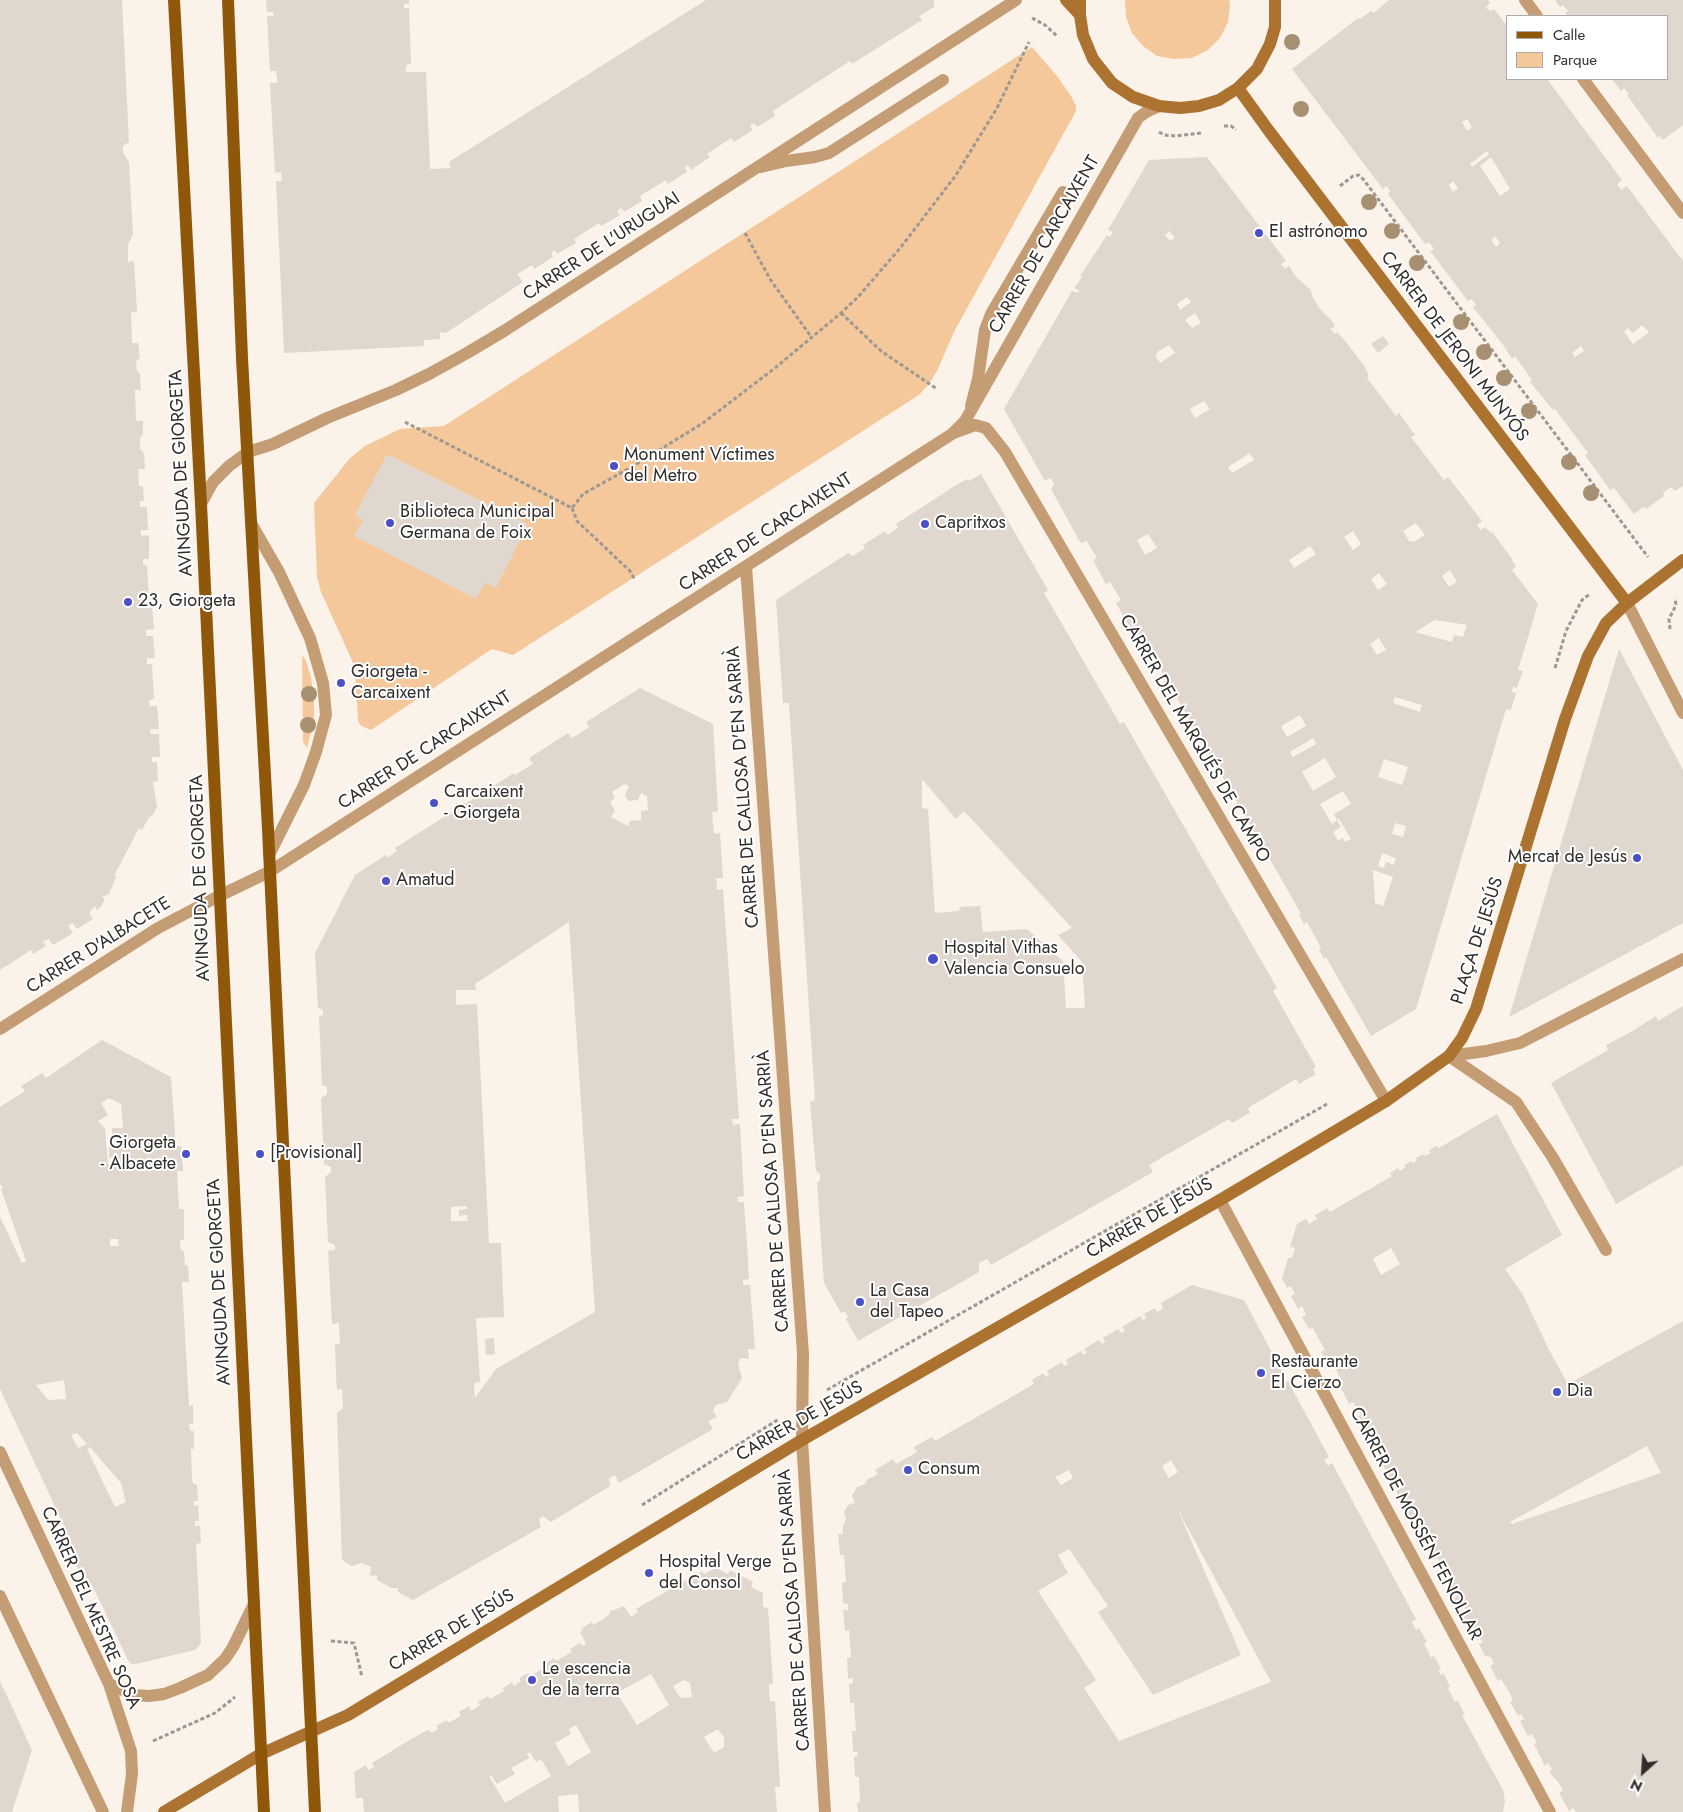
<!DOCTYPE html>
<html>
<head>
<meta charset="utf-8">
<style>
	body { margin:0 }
	#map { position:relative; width:1683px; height:1812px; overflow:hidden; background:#fbf2ea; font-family:Jost,sans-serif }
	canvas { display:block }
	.legend { position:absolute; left:1506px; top:15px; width:162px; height:65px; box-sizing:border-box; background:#fff; border:1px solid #acabaa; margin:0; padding:6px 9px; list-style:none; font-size:15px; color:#302d2a }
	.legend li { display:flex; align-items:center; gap:10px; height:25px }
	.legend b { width:25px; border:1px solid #acabaa }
	.north { position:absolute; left:1618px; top:1747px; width:50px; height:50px; -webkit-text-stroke:4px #fff; paint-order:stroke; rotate:206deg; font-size:14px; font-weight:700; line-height:20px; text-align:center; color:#302d2a }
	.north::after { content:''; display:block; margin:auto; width:18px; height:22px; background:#302d2a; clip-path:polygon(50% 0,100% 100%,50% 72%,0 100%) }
</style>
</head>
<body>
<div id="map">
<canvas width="1683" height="1812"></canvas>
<ul class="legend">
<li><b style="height:6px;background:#8f5709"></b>Calle</li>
<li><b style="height:14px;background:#f5c89b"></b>Parque</li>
</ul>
<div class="north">N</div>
</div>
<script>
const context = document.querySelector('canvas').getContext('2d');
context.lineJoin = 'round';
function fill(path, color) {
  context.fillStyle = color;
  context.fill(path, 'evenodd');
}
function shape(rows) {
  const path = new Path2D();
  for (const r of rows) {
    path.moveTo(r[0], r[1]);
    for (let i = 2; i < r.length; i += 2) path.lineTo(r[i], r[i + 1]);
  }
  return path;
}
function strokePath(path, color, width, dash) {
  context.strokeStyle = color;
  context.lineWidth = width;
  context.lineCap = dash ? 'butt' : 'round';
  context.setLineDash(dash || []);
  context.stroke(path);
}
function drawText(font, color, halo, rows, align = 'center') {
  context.font = font + ' Jost,sans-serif';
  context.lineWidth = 4;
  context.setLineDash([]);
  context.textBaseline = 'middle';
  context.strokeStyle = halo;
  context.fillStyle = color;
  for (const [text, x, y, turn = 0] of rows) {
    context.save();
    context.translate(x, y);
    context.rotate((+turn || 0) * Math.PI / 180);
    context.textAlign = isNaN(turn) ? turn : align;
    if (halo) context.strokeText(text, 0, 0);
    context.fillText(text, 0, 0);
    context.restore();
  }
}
fill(shape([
	[1125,0,1229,0,1230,5,1228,22,1220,38,1208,50,1192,58,1175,59,1157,56,1143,46,1132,33,1126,17],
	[1032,47,1057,76,1071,96,1076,106,1076,111,955,330,937,371,929,384,919,395,513,655,492,649,371,730,360,725,358,720,355,667,321,592,317,577,314,503,350,458,365,446,400,429,444,426],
	[302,655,306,661,311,677,314,700,314,720,307,748,303,742]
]), '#f5c89b');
fill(shape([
	[0,0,122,0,129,142,123,146,123,153,129,162,133,235,128,244,128,262,134,261,137,312,131,312,132,343,138,343,140,358,136,361,137,371,140,374,141,390,135,390,136,421,143,421,143,435,140,438,140,449,144,453,145,469,138,469,139,486,143,486,144,501,140,501,140,507,147,507,148,530,141,530,141,536,149,535,149,559,143,559,143,565,147,565,149,601,144,601,145,608,152,608,154,629,146,630,146,636,153,636,155,658,147,658,147,664,152,664,154,699,149,700,150,706,157,706,159,729,150,729,151,734,159,734,160,757,152,757,152,762,157,762,158,781,153,782,157,807,152,816,149,817,142,830,139,828,114,876,116,877,109,894,102,897,105,899,100,908,96,910,95,906,89,913,93,919,77,929,73,923,68,926,73,933,53,945,49,939,43,942,46,946,33,954,31,950,0,970],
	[266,0,409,0,409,4,404,4,404,8,409,8,411,64,406,65,406,72,426,72,430,169,451,168,449,162,706,0,934,0,934,7,919,16,922,20,852,64,850,61,773,111,775,116,757,127,754,123,750,126,753,130,734,142,731,138,707,154,710,157,691,170,688,165,685,168,687,172,680,176,668,184,666,180,640,196,642,201,624,212,621,208,617,211,620,215,601,226,599,223,574,239,576,243,557,254,555,250,551,253,553,257,547,261,534,269,532,265,519,273,517,274,523,282,446,333,440,332,440,339,424,340,424,346,284,353,276,181,282,181,281,172,275,173,270,83,277,83,277,78,276,71,270,71,267,16,274,16,273,12,267,12],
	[1389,0,1488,0,1490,3,1486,7,1488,10,1490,11,1494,9,1507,26,1507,79,1547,79,1622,180,1617,184,1621,190,1627,186,1683,261,1683,486,1675,491,1671,487,1663,493,1664,496,1646,509,1644,507,1634,514,1614,488,1610,490,1585,455,1588,453,1555,409,1553,410,1530,382,1532,380,1515,356,1512,359,1504,346,1473,307,1476,305,1474,302,1471,299,1468,301,1430,251,1434,249,1432,246,1429,242,1425,244,1388,194,1390,192,1389,189,1386,186,1383,189,1292,69,1358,18,1360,19,1371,11,1374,13],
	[1467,119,1472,127,1467,131,1462,122],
	[1487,151,1489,154,1472,167,1470,164],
	[1491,157,1510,189,1500,196,1480,166],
	[1453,181,1458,188,1453,192,1449,185],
	[1495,236,1500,243,1496,247,1491,240],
	[1642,325,1649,332,1633,344,1624,332,1628,328,1633,333],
	[1581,346,1584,351,1575,357,1572,353],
	[1555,0,1683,0,1683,125,1663,140,1660,136,1658,138,1627,95,1629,94,1624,88,1621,91,1612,79,1667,79,1667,16,1568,16,1565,13,1568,11,1563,5,1560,7],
	[1207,157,1286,261,1281,264,1285,269,1289,266,1296,277,1311,290,1312,296,1319,308,1332,321,1335,326,1330,329,1332,331,1334,334,1337,332,1346,342,1365,367,1369,376,1367,378,1396,416,1399,413,1415,435,1411,437,1444,480,1448,477,1482,521,1477,525,1479,528,1481,530,1485,527,1491,533,1492,532,1513,560,1512,561,1516,566,1512,570,1538,604,1518,670,1523,671,1517,688,1513,687,1511,692,1516,693,1511,710,1506,709,1416,1009,1371,1036,1326,957,1324,959,1319,950,1321,948,1307,922,1304,924,1299,915,1301,914,1286,887,1150,651,1146,655,1116,603,1121,600,1110,582,1106,584,1093,560,1097,558,1086,540,1084,543,1080,542,1051,489,1054,484,1051,478,1045,481,1004,409,1072,291,1078,293,1079,290,1074,288,1082,277,1080,276,1107,235,1110,237,1112,234,1113,232,1108,230,1149,160],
	[1170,231,1175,238,1170,241,1165,235],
	[1187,297,1191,302,1180,310,1177,304],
	[1195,313,1201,323,1192,328,1185,320],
	[1169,345,1175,353,1160,363,1156,357,1157,352],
	[1204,401,1210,409,1195,418,1190,409],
	[1250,453,1254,460,1232,473,1228,467],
	[1416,523,1425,535,1414,542,1409,541,1403,531],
	[1353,531,1361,544,1353,550,1344,537],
	[1148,534,1157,548,1145,555,1137,540],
	[1310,546,1316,554,1294,568,1289,560],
	[1450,570,1457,582,1449,587,1442,576],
	[1379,573,1387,584,1378,590,1371,579],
	[1435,620,1467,625,1463,637,1454,635,1452,642,1415,632],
	[1379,638,1386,650,1377,655,1370,644],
	[1395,697,1422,705,1420,712,1393,703],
	[1300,715,1306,726,1287,737,1281,726],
	[1313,738,1316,744,1293,757,1290,752],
	[1325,758,1336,777,1313,791,1302,772],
	[1384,759,1408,767,1402,785,1378,777],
	[1343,791,1351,804,1334,814,1337,820,1339,819,1351,839,1345,842,1343,838,1338,841,1333,832,1341,827,1337,820,1332,824,1320,804],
	[1395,823,1406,826,1403,837,1392,834],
	[1382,853,1396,858,1394,865,1386,862,1384,868,1378,866],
	[1373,870,1393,877,1383,906,1375,903],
	[1383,336,1389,344,1378,353,1371,344],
	[387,454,528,524,496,588,485,583,476,599,354,536,363,520,355,515],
	[981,474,1048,590,1044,593,1120,724,1124,722,1277,988,1273,991,1316,1067,1313,1069,1316,1074,1299,1084,1296,1079,1248,1108,1250,1113,1232,1123,1229,1119,1149,1165,1153,1172,991,1265,987,1259,979,1263,979,1272,858,1341,846,1319,848,1317,845,1311,841,1313,824,1283,817,1183,820,1180,820,1174,816,1171,810,1102,815,1100,789,703,783,703,776,600,848,553,853,556,865,548,863,545,885,531,888,535,898,527,896,524,953,487,967,479,969,481],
	[922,779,956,819,964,811,966,815,967,814,1072,928,1058,935,1082,962,1085,1008,1066,1008,1063,961,1027,929,983,932,980,906,960,907,959,911,935,913,928,809,922,808],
	[1619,649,1683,770,1683,923,1509,1017],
	[640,688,713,724,718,811,712,812,714,834,720,833,723,878,716,878,717,886,717,890,723,889,739,1119,732,1119,733,1125,740,1124,744,1196,737,1197,738,1202,744,1202,747,1244,749,1279,743,1280,743,1285,750,1285,755,1349,748,1349,749,1359,741,1358,738,1364,742,1378,727,1402,716,1405,713,1411,717,1417,708,1421,713,1429,619,1483,615,1475,609,1478,610,1486,551,1522,543,1516,539,1519,541,1527,413,1600,398,1592,398,1588,391,1588,377,1580,377,1575,370,1576,371,1567,362,1563,352,1566,342,1560,337,1413,343,1408,342,1389,337,1390,336,1375,335,1344,340,1344,339,1323,332,1324,328,1251,335,1250,335,1245,328,1242,325,1177,331,1172,331,1167,324,1164,321,1098,327,1094,327,1087,322,1085,319,1017,323,1015,323,1010,318,1008,315,953,355,875,386,855,387,858,397,851,395,848,514,773,515,775,533,764,529,758,568,733,572,738,580,733,589,727,586,722],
	[624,784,629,786,625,795,628,801,638,800,641,793,647,796,648,810,641,811,641,820,630,821,628,826,611,817,615,811,610,802,615,798,612,792],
	[569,922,595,1312,496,1369,475,1398,474,1383,480,1382,476,1318,504,1317,501,1243,489,1243,477,1004,456,1005,456,990,476,990,475,984],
	[467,1206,467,1209,459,1210,459,1216,467,1215,468,1221,451,1221,451,1207],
	[1683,1006,1683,1165,1616,1204,1551,1083,1608,1050,1606,1045,1631,1032,1656,1016,1658,1021],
	[102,1040,171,1077,176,1146,181,1146,183,1169,183,1171,177,1171,179,1209,184,1209,184,1240,180,1240,181,1251,184,1251,185,1265,188,1265,189,1282,182,1282,189,1406,193,1405,193,1424,189,1424,190,1431,194,1431,194,1449,191,1449,192,1479,193,1483,197,1485,198,1501,194,1501,194,1506,198,1505,199,1521,195,1521,195,1526,200,1526,201,1542,196,1545,201,1642,199,1646,195,1650,136,1664,131,1664,128,1660,91,1583,86,1586,62,1535,67,1532,0,1389,0,1217,22,1263,26,1261,1,1189,3,1188,0,1184,0,1107,25,1091,21,1086,42,1073,46,1078],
	[109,1098,121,1104,123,1128,112,1128,112,1136,109,1136,109,1157,113,1158,114,1164,108,1164,105,1129,98,1121,108,1115,101,1103],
	[110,1239,118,1239,119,1246,110,1246],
	[64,1380,66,1399,48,1400,36,1385],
	[77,1433,87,1444,78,1448,71,1435],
	[90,1447,121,1483,126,1502,115,1507,87,1449],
	[1497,1114,1562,1235,1505,1269,1523,1295,1549,1350,1568,1384,1683,1321,1683,1812,1576,1812,1573,1808,1569,1811,1559,1793,1563,1790,1556,1779,1555,1779,1551,1774,1550,1770,1552,1769,1548,1763,1545,1766,1534,1744,1537,1743,1532,1734,1528,1736,1520,1721,1524,1719,1521,1714,1518,1716,1510,1702,1513,1700,1508,1690,1501,1679,1498,1681,1490,1666,1494,1664,1491,1657,1485,1656,1479,1644,1483,1642,1480,1639,1477,1640,1471,1630,1475,1628,1472,1624,1469,1625,1462,1614,1466,1612,1464,1607,1460,1609,1454,1598,1458,1596,1455,1592,1452,1594,1446,1583,1449,1581,1447,1577,1444,1579,1437,1566,1440,1563,1437,1558,1433,1560,1426,1547,1430,1545,1428,1541,1424,1544,1405,1508,1409,1505,1407,1502,1403,1504,1396,1491,1400,1489,1397,1483,1394,1486,1357,1417,1361,1415,1353,1402,1349,1404,1340,1386,1343,1384,1335,1367,1331,1369,1321,1352,1325,1350,1313,1328,1309,1329,1302,1317,1306,1315,1302,1306,1298,1309,1291,1296,1295,1294,1291,1286,1287,1288,1282,1279,1288,1258,1292,1258,1295,1248,1290,1247,1297,1224,1306,1219,1309,1224,1317,1219,1315,1215,1327,1208,1330,1212,1392,1176,1390,1173,1398,1168,1400,1171,1406,1167,1404,1165,1412,1161,1413,1163,1417,1161,1416,1158,1423,1154,1425,1156,1431,1153,1429,1150,1437,1146,1439,1148],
	[1391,1248,1400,1264,1381,1275,1373,1259],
	[1647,1446,1661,1473,1512,1524,1510,1522],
	[1192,1285,1244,1300,1285,1377,1281,1379,1283,1384,1288,1381,1329,1457,1324,1460,1328,1466,1332,1463,1416,1619,1412,1622,1416,1630,1419,1628,1427,1642,1424,1644,1428,1651,1431,1658,1434,1656,1441,1669,1439,1671,1440,1675,1443,1673,1450,1686,1448,1688,1455,1702,1458,1701,1465,1715,1462,1715,1503,1790,1505,1801,1503,1812,858,1812,857,1803,860,1802,859,1777,855,1777,854,1757,858,1756,857,1752,853,1752,852,1731,856,1731,854,1703,850,1703,849,1684,853,1683,853,1678,848,1679,847,1658,851,1657,849,1630,845,1631,843,1610,848,1610,848,1604,843,1603,842,1583,846,1582,844,1555,840,1555,838,1534,843,1534,843,1526,846,1519,844,1512,848,1505,855,1503,852,1496,857,1487,865,1484,867,1480,878,1474,875,1470,893,1459,896,1464,917,1452,914,1447,932,1437,935,1441,1034,1384,1032,1380,1043,1373,1046,1377,1049,1375,1047,1371,1062,1362,1064,1366,1068,1364,1066,1360,1081,1351,1083,1355,1087,1353,1084,1349,1099,1340,1102,1344,1105,1342,1103,1338,1118,1329,1121,1333,1125,1331,1122,1327,1140,1316,1143,1320,1146,1318,1144,1314,1155,1308,1157,1312,1161,1310,1163,1308,1161,1303],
	[1171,1460,1178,1472,1169,1478,1162,1466],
	[1069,1470,1073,1478,1061,1485,1055,1477],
	[1177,1508,1271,1682,1119,1741,1084,1688,1096,1680,1038,1591,1068,1573,1058,1555,1069,1549,1108,1606,1098,1612,1153,1695,1241,1655],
	[494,1338,495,1354,486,1355,485,1339],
	[716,1568,728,1574,730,1570,753,1582,751,1587,763,1593,763,1607,768,1608,773,1684,769,1684,769,1692,770,1701,775,1701,780,1787,775,1787,777,1812,579,1812,578,1794,558,1796,559,1812,364,1812,363,1798,356,1798,354,1772,366,1765,368,1770,374,1767,372,1763,413,1738,428,1730,432,1733,438,1729,436,1726,447,1720,448,1723,461,1716,459,1712,469,1706,471,1711,480,1705,478,1702,488,1696,490,1699,504,1691,503,1688,512,1682,514,1686,521,1681,519,1678,528,1673,530,1676,546,1667,544,1664,554,1658,556,1661,563,1657,572,1652,570,1649,580,1643,582,1646,586,1644,580,1632,583,1631,581,1629,592,1622,593,1625,605,1618,610,1614,609,1612,624,1606,631,1617,638,1612,636,1609,702,1571,704,1574],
	[651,1674,669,1705,637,1725,617,1693],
	[684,1680,690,1683,692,1697,680,1698,673,1686],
	[576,1725,591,1752,568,1766,555,1743,571,1734,569,1729],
	[718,1729,724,1738,724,1747,714,1753,704,1737],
	[530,1752,536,1762,541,1759,551,1776,505,1803,489,1776,491,1775,497,1784,515,1774,511,1768,529,1758,527,1754],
	[0,1681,32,1750,12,1812,0,1812]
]), '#e0d7cf');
strokePath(shape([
	[1032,18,1045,25,1057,36],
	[1224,126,1231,126,1236,130],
	[1159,132,1164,135,1176,136,1201,133],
	[1340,186,1353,176,1359,175,1363,179,1648,557],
	[745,233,770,279,812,338],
	[841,313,881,351,937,389],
	[405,422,572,508,583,494,635,465,703,423,775,368,841,313,858,297,901,247,956,175,997,108,1029,42],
	[572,508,577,521,630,571,635,580],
	[1670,629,1669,619,1676,605,1675,598],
	[1555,668,1566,631,1582,600,1590,594],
	[827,1390,1327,1104],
	[642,1505,779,1419],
	[331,1641,354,1643,362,1677],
	[153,1741,215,1713,235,1697]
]), '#9e9892', 3, [4, 2.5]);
strokePath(shape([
	[761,167,786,161,815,157,829,153,943,80],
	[971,406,978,379,985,330,991,314,1063,192],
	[252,525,279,572,310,638,323,683,326,715,316,752,304,785,269,855],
	[1449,1056,1516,1102,1553,1158,1606,1250]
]), '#c59d75', 12);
strokePath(shape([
	[1525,0,1537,16],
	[1583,79,1683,213],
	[956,432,975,425,986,428,1005,452,1386,1101],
	[201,504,213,482,229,466,248,452,273,444,327,418,396,390,429,374,467,353,504,331,1016,0],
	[746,567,803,1354,802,1440,825,1812],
	[1627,603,1683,713],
	[0,1029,158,928,219,896,269,872,952,434,965,421,1138,118,1146,112,1159,106],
	[1449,1056,1486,1051,1520,1043,1683,959],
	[1220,1200,1550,1812],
	[0,1452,109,1684,131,1751,132,1774,127,1812],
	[0,1596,103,1812],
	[109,1684,134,1695,149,1696,164,1694,180,1688,208,1675,225,1659,233,1647,254,1604]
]), '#c59d75', 12);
strokePath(shape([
	[1066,0,1080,15],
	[1080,0,1080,15,1083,35,1093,59,1112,83,1133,97,1159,106,1180,108,1199,106,1219,100,1238,88,1257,69,1270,44,1275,27,1275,0],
	[1238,88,1269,131,1627,603],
	[164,1812,261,1754,348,1715,802,1440,1220,1200,1386,1101,1449,1056,1462,1038,1476,1009,1565,719,1588,656,1606,623,1627,603,1683,560]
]), '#ac722f', 12);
strokePath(shape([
	[174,0,201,504,264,1812],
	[228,0,242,358,268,829,315,1812]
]), '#8f5709', 12);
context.fillStyle = '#a78f72';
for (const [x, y] of [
	[1292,42],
	[1301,109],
	[1369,202],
	[1392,231],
	[1417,263],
	[1461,322],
	[1484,352],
	[1504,378],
	[1529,411],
	[1569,462],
	[1591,493],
	[309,694],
	[308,725]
]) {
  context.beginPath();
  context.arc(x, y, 8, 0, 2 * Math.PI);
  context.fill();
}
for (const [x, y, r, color] of [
	[1259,233,5,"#4c50c6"],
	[614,466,5,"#4c50c6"],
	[390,523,5,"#4c50c6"],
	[925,524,5,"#4c50c6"],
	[128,602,5,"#4c50c6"],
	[341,683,5,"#4c50c6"],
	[434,803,5,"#4c50c6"],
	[1637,858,5,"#4c50c6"],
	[386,881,5,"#4c50c6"],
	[933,959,6,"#4c50c6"],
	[186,1154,5,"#4c50c6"],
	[260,1154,5,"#4c50c6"],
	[860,1302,5,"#4c50c6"],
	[1261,1373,5,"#4c50c6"],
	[1557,1392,5,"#4c50c6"],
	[908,1470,5,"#4c50c6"],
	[649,1573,5,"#4c50c6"],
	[532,1680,5,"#4c50c6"]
]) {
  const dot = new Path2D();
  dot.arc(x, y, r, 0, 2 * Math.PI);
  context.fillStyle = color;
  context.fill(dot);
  strokePath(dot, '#fff', 2);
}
drawText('18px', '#302d2a', '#fff', [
	["El astrónomo",1269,233],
	["Monument Víctimes",624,456],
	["del Metro",624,477],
	["Biblioteca Municipal",400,513],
	["Germana de Foix",400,534],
	["Capritxos",935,524],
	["23, Giorgeta",138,602],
	["Giorgeta -",351,673],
	["Carcaixent",351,694],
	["Carcaixent",444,793],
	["- Giorgeta",444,814],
	["Mercat de Jesús",1627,858,"right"],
	["Amatud",396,881],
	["Hospital Vithas",944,949],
	["Valencia Consuelo",944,970],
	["Giorgeta",176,1144,"right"],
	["- Albacete",176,1165,"right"],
	["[Provisional]",270,1154],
	["La Casa",870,1292],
	["del Tapeo",870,1313],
	["Restaurante",1271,1363],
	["El Cierzo",1271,1384],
	["Dia",1567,1392],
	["Consum",918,1470],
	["Hospital Verge",659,1563],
	["del Consol",659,1584],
	["Le escencia",542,1670],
	["de la terra",542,1691]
], 'left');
drawText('18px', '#302d2a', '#fff', [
	["CARRER DE CARCAIXENT",1045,245,-60],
	["CARRER DE L'URUGUAI",602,247,-33],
	["CARRER DE JERONI MUNYÓS",1454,347,53],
	["AVINGUDA DE GIORGETA",182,473,-93],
	["CARRER DE CARCAIXENT",766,533,-33],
	["CARRER DEL MARQUÉS DE CAMPO",1194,739,60],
	["CARRER DE CARCAIXENT",425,751,-33],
	["CARRER DE CALLOSA D'EN SARRIÀ",744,787,-94],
	["AVINGUDA DE GIORGETA",201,878,-92],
	["PLAÇA DE JESÚS",1478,941,-72],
	["CARRER D'ALBACETE",99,946,-32],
	["CARRER DE CALLOSA D'EN SARRIÀ",774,1191,-94],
	["CARRER DE JESÚS",1150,1219,-30],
	["AVINGUDA DE GIORGETA",220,1282,-93],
	["CARRER DE JESÚS",800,1422,-30],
	["CARRER DE MOSSÉN FENOLLAR",1415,1524,62],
	["CARRER DEL MESTRE SOSA",90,1608,66],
	["CARRER DE CALLOSA D'EN SARRIÀ",795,1610,-94],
	["CARRER DE JESÚS",452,1631,-31]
]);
</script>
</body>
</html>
